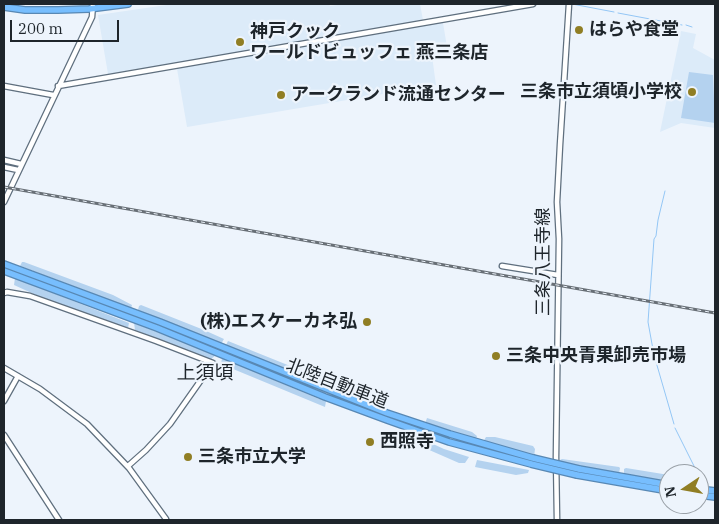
<!DOCTYPE html>
<html>
<head>
<meta charset="utf-8">
<style>
	body { margin:0 }
	#map { position:relative; width:719px; height:524px; overflow:hidden; background:#edf4fc; font-family:"IBM Plex Serif",serif }
	canvas { display:block }
	.frame { position:absolute; inset:0; border:5px solid #1e252b; pointer-events:none }
	.north { position:absolute; left:659px; top:464px; width:50px; height:50px; box-sizing:border-box; background:#edf4fc; border:1px solid #9aa1a8; border-radius:50%; rotate:258deg; font-size:14px; font-weight:700; line-height:20px; text-align:center; color:#1e252b }
	.north::after { content:''; display:block; margin:auto; width:18px; height:22px; background:#907e24; clip-path:polygon(50% 0,100% 100%,50% 72%,0 100%) }
	.scale { position:absolute; left:10px; top:20px; width:109px; height:22px; box-sizing:border-box; border:2px solid #1e252b; border-top:0; padding-left:6px; font-size:15px; line-height:18px; white-space:nowrap; color:#1e252b; -webkit-text-stroke:4px #edf4fc; paint-order:stroke }
</style>
</head>
<body>
<div id="map">
<canvas width="719" height="524"></canvas>
<div class="frame"></div>
<div class="north">N</div>
<div class="scale">200 m</div>
</div>
<script>
const context = document.querySelector('canvas').getContext('2d');
context.lineJoin = 'round';
function fill(path, color) {
  context.fillStyle = color;
  context.fill(path, 'evenodd');
}
function shape(rows) {
  const path = new Path2D();
  for (const r of rows) {
    path.moveTo(r[0], r[1]);
    for (let i = 2; i < r.length; i += 2) path.lineTo(r[i], r[i + 1]);
  }
  return path;
}
function strokePath(path, color, width, dash) {
  context.strokeStyle = color;
  context.lineWidth = width;
  context.lineCap = dash ? 'butt' : 'round';
  context.setLineDash(dash || []);
  context.stroke(path);
}
function drawText(font, color, halo, rows, align = 'center') {
  context.font = font + ' "IBM Plex Serif","Noto Sans JP",serif';
  context.lineWidth = 4.5;
  context.setLineDash([]);
  context.textBaseline = 'middle';
  context.strokeStyle = halo;
  context.fillStyle = color;
  for (const [text, x, y, turn = 0] of rows) {
    context.save();
    context.translate(x, y);
    context.rotate((+turn || 0) * Math.PI / 180);
    context.textAlign = isNaN(turn) ? turn : align;
    if (halo) context.strokeText(text, 0, 0);
    context.fillText(text, 0, 0);
    context.restore();
  }
}
fill(shape([
	[173,4,329,4,330,6,344,4,420,4,423,20,442,17,448,53,432,56,436,85,187,127,176,63,108,74,98,15],
	[681,31,696,34,693,48,715,60,715,128,681,123,660,132]
]), '#dcebf9');
fill(shape([
	[689,72,713,75,715,123,681,118],
	[22,262,24,262,113,295,132,305,131,309,87,291,20,266],
	[15,278,129,323,128,328,47,300,14,285],
	[141,305,204,330,224,339,221,344,138,310,139,306],
	[134,323,216,355,210,360,135,330],
	[228,341,330,382,329,387,226,345],
	[222,358,319,399,321,398,326,401,325,407,221,364],
	[427,418,472,432,477,436,476,439,425,424],
	[486,437,495,437,533,446,535,449,534,457,483,442],
	[420,438,444,449,469,457,465,463,459,463,427,449,418,443],
	[562,459,619,467,620,468,619,474,560,462,560,460],
	[477,460,529,470,528,473,516,475,475,467],
	[626,468,669,475,669,482,624,474,624,469]
]), '#b4d2ef');
strokePath(shape([
	[572,4,614,12],
	[618,13,682,25],
	[686,25,692,27],
	[665,191,658,220,656,236,654,239,648,322,654,355,674,424],
	[675,428,698,474]
]), '#93c6f5', 1);
const secondary = shape([
	[4,86,53,95],
	[58,86,533,4],
	[4,160,21,164],
	[4,167,18,170],
	[4,202,92,17,93,4],
	[502,266,558,275],
	[4,293,7,292,30,296,156,341,213,363,170,424,146,450,128,466],
	[4,368,40,389,87,424,129,468,166,519],
	[4,401,18,376],
	[4,435,59,520],
	[557,520,556,457,559,239,557,202,560,145,569,4]
]);
const highway = shape([
	[4,7,25,10,58,10,89,9,128,4],
	[4,264,160,322,387,413,450,434,533,458],
	[4,271,157,328,325,397,387,420,449,442,531,464],
	[579,469,669,485],
	[577,475,669,491],
	[699,489,715,491],
	[699,495,715,497]
]);
strokePath(secondary, '#5f6f7e', 7);
strokePath(highway, '#5888b4', 8);
strokePath(secondary, '#fff', 4.5);
strokePath(highway, '#77befe', 5.5);
const rail = shape([
	[4,187,715,313]
]);
strokePath(rail, '#686f76', 3);
strokePath(rail, '#edf4fc', 1, [4]);
const highwayBridge = shape([
	[533,458,579,469],
	[531,464,577,475]
]);
strokePath(highwayBridge, '#5888b4', 8, []);
strokePath(highwayBridge, '#77befe', 5.5);
for (const [x, y, r, color] of [
	[579,30,5,"#907e24"],
	[240,42,5,"#907e24"],
	[692,92,5,"#907e24"],
	[281,95,5,"#907e24"],
	[367,322,5,"#907e24"],
	[496,356,5,"#907e24"],
	[370,442,5,"#907e24"],
	[188,457,5,"#907e24"]
]) {
  const dot = new Path2D();
  dot.arc(x, y, r, 0, 2 * Math.PI);
  context.fillStyle = color;
  context.fill(dot);
  strokePath(dot, '#edf4fc', 2);
}
drawText('bold 18px', '#1e252b', '#edf4fc', [
	["はらや食堂",589,30],
	["神戸クック",250,32],
	["ワールドビュッフェ 燕三条店",250,53],
	["三条市立須頃小学校",682,92,"right"],
	["アークランド流通センター",291,95],
	["(株)エスケーカネ弘",357,322,"right"],
	["三条中央青果卸売市場",506,356],
	["西照寺",380,442],
	["三条市立大学",198,457]
], 'left');
drawText('18px', '#1e252b', '#edf4fc', [
	["三条八王寺線",544,262,-90],
	["北陸自動車道",337,384,21]
]);
drawText('19px', '#1e252b', '#edf4fc', [
	["上須頃",205,374]
]);
</script>
</body>
</html>
